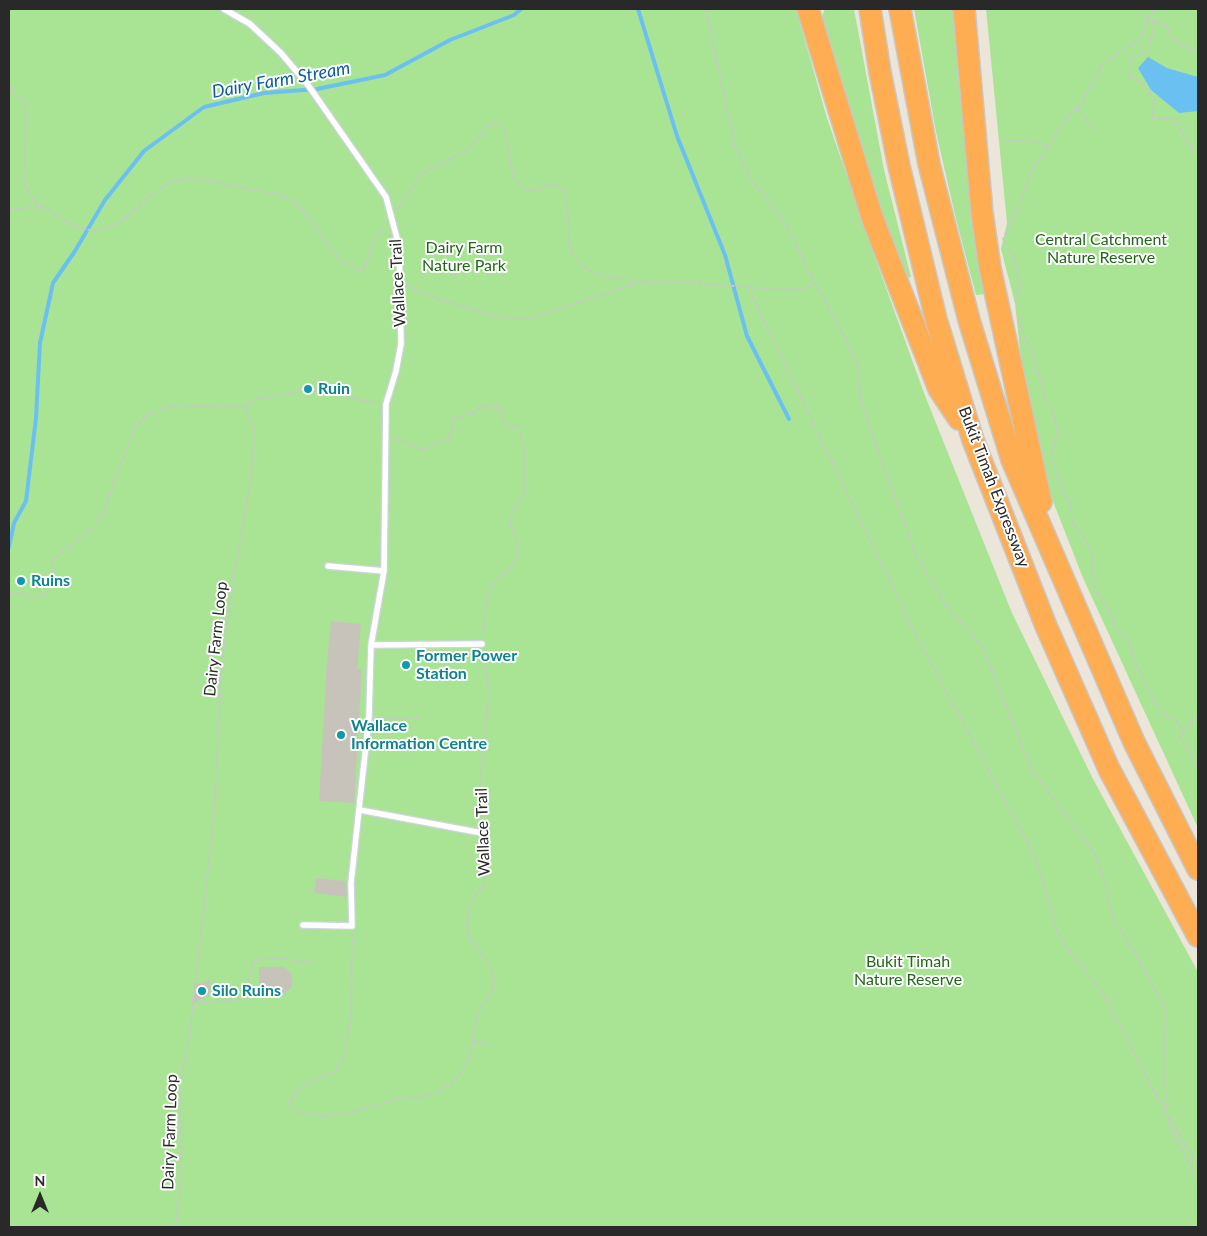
<!DOCTYPE html>
<html>
<head>
<meta charset="utf-8">
<style>
	body { margin:0 }
	#map { position:relative; width:1207px; height:1236px; overflow:hidden; background:#ece6da; font-family:Lato,sans-serif }
	canvas { display:block }
	.frame { position:absolute; inset:0; border:10px solid #292929; pointer-events:none }
	.north { position:absolute; left:15px; top:1171px; width:50px; height:50px; -webkit-text-stroke:4px #fff; paint-order:stroke; rotate:0deg; font-size:14px; font-weight:700; line-height:20px; text-align:center; color:#292929 }
	.north::after { content:''; display:block; margin:auto; width:18px; height:22px; background:#292929; clip-path:polygon(50% 0,100% 100%,50% 72%,0 100%) }
</style>
</head>
<body>
<div id="map">
<canvas width="1207" height="1236"></canvas>
<div class="frame"></div>
<div class="north">N</div>
</div>
<script>
const context = document.querySelector('canvas').getContext('2d');
context.lineJoin = 'round';
function fill(path, color) {
  context.fillStyle = color;
  context.fill(path, 'evenodd');
}
function shape(rows) {
  const path = new Path2D();
  for (const r of rows) {
    path.moveTo(r[0], r[1]);
    for (let i = 2; i < r.length; i += 2) path.lineTo(r[i], r[i + 1]);
  }
  return path;
}
function strokePath(path, color, width, dash) {
  context.strokeStyle = color;
  context.lineWidth = width;
  context.lineCap = dash ? 'butt' : 'round';
  context.setLineDash(dash || []);
  context.stroke(path);
}
function drawText(font, color, halo, rows, align = 'center') {
  context.font = font + ' Lato,sans-serif';
  context.lineWidth = 4;
  context.setLineDash([]);
  context.textBaseline = 'middle';
  context.strokeStyle = halo;
  context.fillStyle = color;
  for (const [text, x, y, turn = 0] of rows) {
    context.save();
    context.translate(x, y);
    context.rotate((+turn || 0) * Math.PI / 180);
    context.textAlign = isNaN(turn) ? turn : align;
    if (halo) context.strokeText(text, 0, 0);
    context.fillText(text, 0, 0);
    context.restore();
  }
}
fill(shape([
	[9,9,796,9,827,118,877,263,924,393,1012,613,1092,777,1198,972,1198,1227,9,1227],
	[825,9,854,9,884,170,911,277,904,279,872,188,820,21],
	[914,9,954,9,964,130,985,294,976,295,956,219,936,132],
	[986,9,1198,9,1198,828,1083,578,1043,476,1027,415,1015,303,1001,249,1007,223]
]), '#a9e495');
fill(shape([
	[1148,57,1167,68,1198,77,1198,111,1179,113,1151,90,1138,68]
]), '#6ac1f1');
strokePath(shape([
	[638,9,677,136,725,255,747,336,789,419],
	[9,547,14,523,26,501,36,418,40,343,53,283,75,251,105,200,144,151,204,107,264,93,317,89,385,75,450,40,514,15,521,9]
]), '#6ac1f1', 4);
fill(shape([
	[331,621,361,624,357,669,362,669,354,803,319,801,327,662],
	[316,878,346,881,347,897,314,893],
	[259,967,284,967,292,974,292,987,284,994,259,994],
	[210,979,209,996,192,1003,196,990,193,983,201,984]
]), '#c7c3ba');
const service = shape([
	[224,9,250,24,281,53,308,85,386,197,399,246,401,344,396,371,386,404,384,571,371,645,369,717,351,883,352,926,303,925],
	[328,566,384,571],
	[371,645,482,644],
	[360,810,482,833]
]);
const motorway = shape([
	[808,9,872,217,939,389,959,419],
	[870,9,880,72,899,166,936,319,973,440,1046,626,1109,769,1198,936],
	[900,9,929,164,969,320,1012,460,1134,742,1198,869],
	[964,9,982,213,990,268,1041,502]
]);
strokePath(service, '#d0d2e3', 8);
strokePath(motorway, '#c7c7c7', 24);
strokePath(shape([
	[706,9,735,146,751,179,786,224,816,285,856,358,861,400,866,417,917,557,945,604,982,646,1033,772,1094,853,1103,876,1113,916,1162,1001,1166,1014,1164,1064,1167,1115,1198,1164],
	[1146,19,1166,24,1172,39,1198,53],
	[1156,20,1147,52,1131,56,1129,77,1142,83,1155,99,1152,118,1174,119,1193,150,1198,152],
	[9,86,24,102,26,112,24,183,29,193,41,207],
	[1077,108,1095,129],
	[1006,140,1027,140,1049,146],
	[9,209,42,207,75,226,87,230,100,230,124,220,152,194,172,181,195,178,281,195,293,201,304,210,325,242,342,262,363,272,375,239,385,227],
	[398,209,421,174,469,149,490,124,498,122,505,129,513,177,517,183,527,190,534,191,554,183,565,191,569,222,568,237,572,252,581,265,593,272,606,277,639,282,694,283,774,289,802,289,816,285],
	[408,286,441,300,486,313,508,319,531,318,637,283],
	[749,290,920,643,1027,841,1038,864,1056,928,1062,941,1102,991,1165,1112],
	[1015,302,1019,290,1017,270,1013,254,1003,239,1011,225,1032,171,1065,121,1084,100,1102,65,1140,39,1147,18,1155,9],
	[1018,317,1041,381,1045,399,1054,414,1057,432,1052,455,1062,488,1070,503,1073,524,1085,539,1093,555,1093,576,1097,593,1108,606,1116,629,1129,640,1135,661,1160,712,1176,721,1184,731],
	[245,407,253,400,308,390,378,403],
	[395,437,422,450,450,438,455,419,471,414,481,407,500,406,505,426,519,426,524,450,524,491,510,518,510,524,517,541,518,556,515,563,492,585,488,593,483,635],
	[9,592,41,597,46,594,54,578,53,559,92,529,104,511,134,428,147,415,166,407,245,407],
	[377,718,422,719],
	[1198,718,1190,724,1180,737,1198,767],
	[482,824,480,782,489,693,483,652],
	[352,933,351,1018,342,1061,336,1071,316,1079,295,1092,290,1104,297,1113,323,1116,350,1113,395,1099,424,1097,439,1092,452,1083,462,1071,471,1054,476,1022,480,1010,492,992,494,983,490,966,470,938,467,925,468,911,473,899,484,885,486,876,483,841],
	[191,1004,244,999,254,960,282,958,313,963],
	[474,1041,491,1045],
	[1168,1119,1173,1134,1198,1179],
	[175,1227,181,1179,181,1080,189,1040,214,816,222,662,232,588,251,477,255,432,245,407]
]), '#c7c7c7', 2, [4, 2.5]);
strokePath(service, '#fff', 5.5);
strokePath(motorway, '#ffad52', 21);
for (const [x, y, r, color] of [
	[308,389,5,"#0f9aa8"],
	[21,581,5,"#0f9aa8"],
	[406,665,5,"#0f9aa8"],
	[341,735,5,"#0f9aa8"],
	[202,991,5,"#0f9aa8"]
]) {
  const dot = new Path2D();
  dot.arc(x, y, r, 0, 2 * Math.PI);
  context.fillStyle = color;
  context.fill(dot);
  strokePath(dot, '#fff', 2);
}
drawText('16px', '#216718', '#fff', [
	["Central Catchment",1101,240],
	["Nature Reserve",1101,258],
	["Dairy Farm",464,248],
	["Nature Park",464,266],
	["Bukit Timah",908,962],
	["Nature Reserve",908,980]
]);
drawText('16px', '#292929', '#fff', [
	["Wallace Trail",398,283,-93],
	["Bukit Timah Expressway",994,487,69],
	["Dairy Farm Loop",216,639,-84],
	["Wallace Trail",483,832,-92],
	["Dairy Farm Loop",170,1132,-88]
]);
drawText('bold 16px', '#0d838f', '#fff', [
	["Ruin",318,389],
	["Ruins",31,581],
	["Former Power",416,656],
	["Station",416,674],
	["Wallace",351,726],
	["Information Centre",351,744],
	["Silo Ruins",212,991]
], 'left');
drawText('italic 18px', '#0a5d9c', '#fff', [
	["Dairy Farm Stream",281,80,-10]
]);
</script>
</body>
</html>
